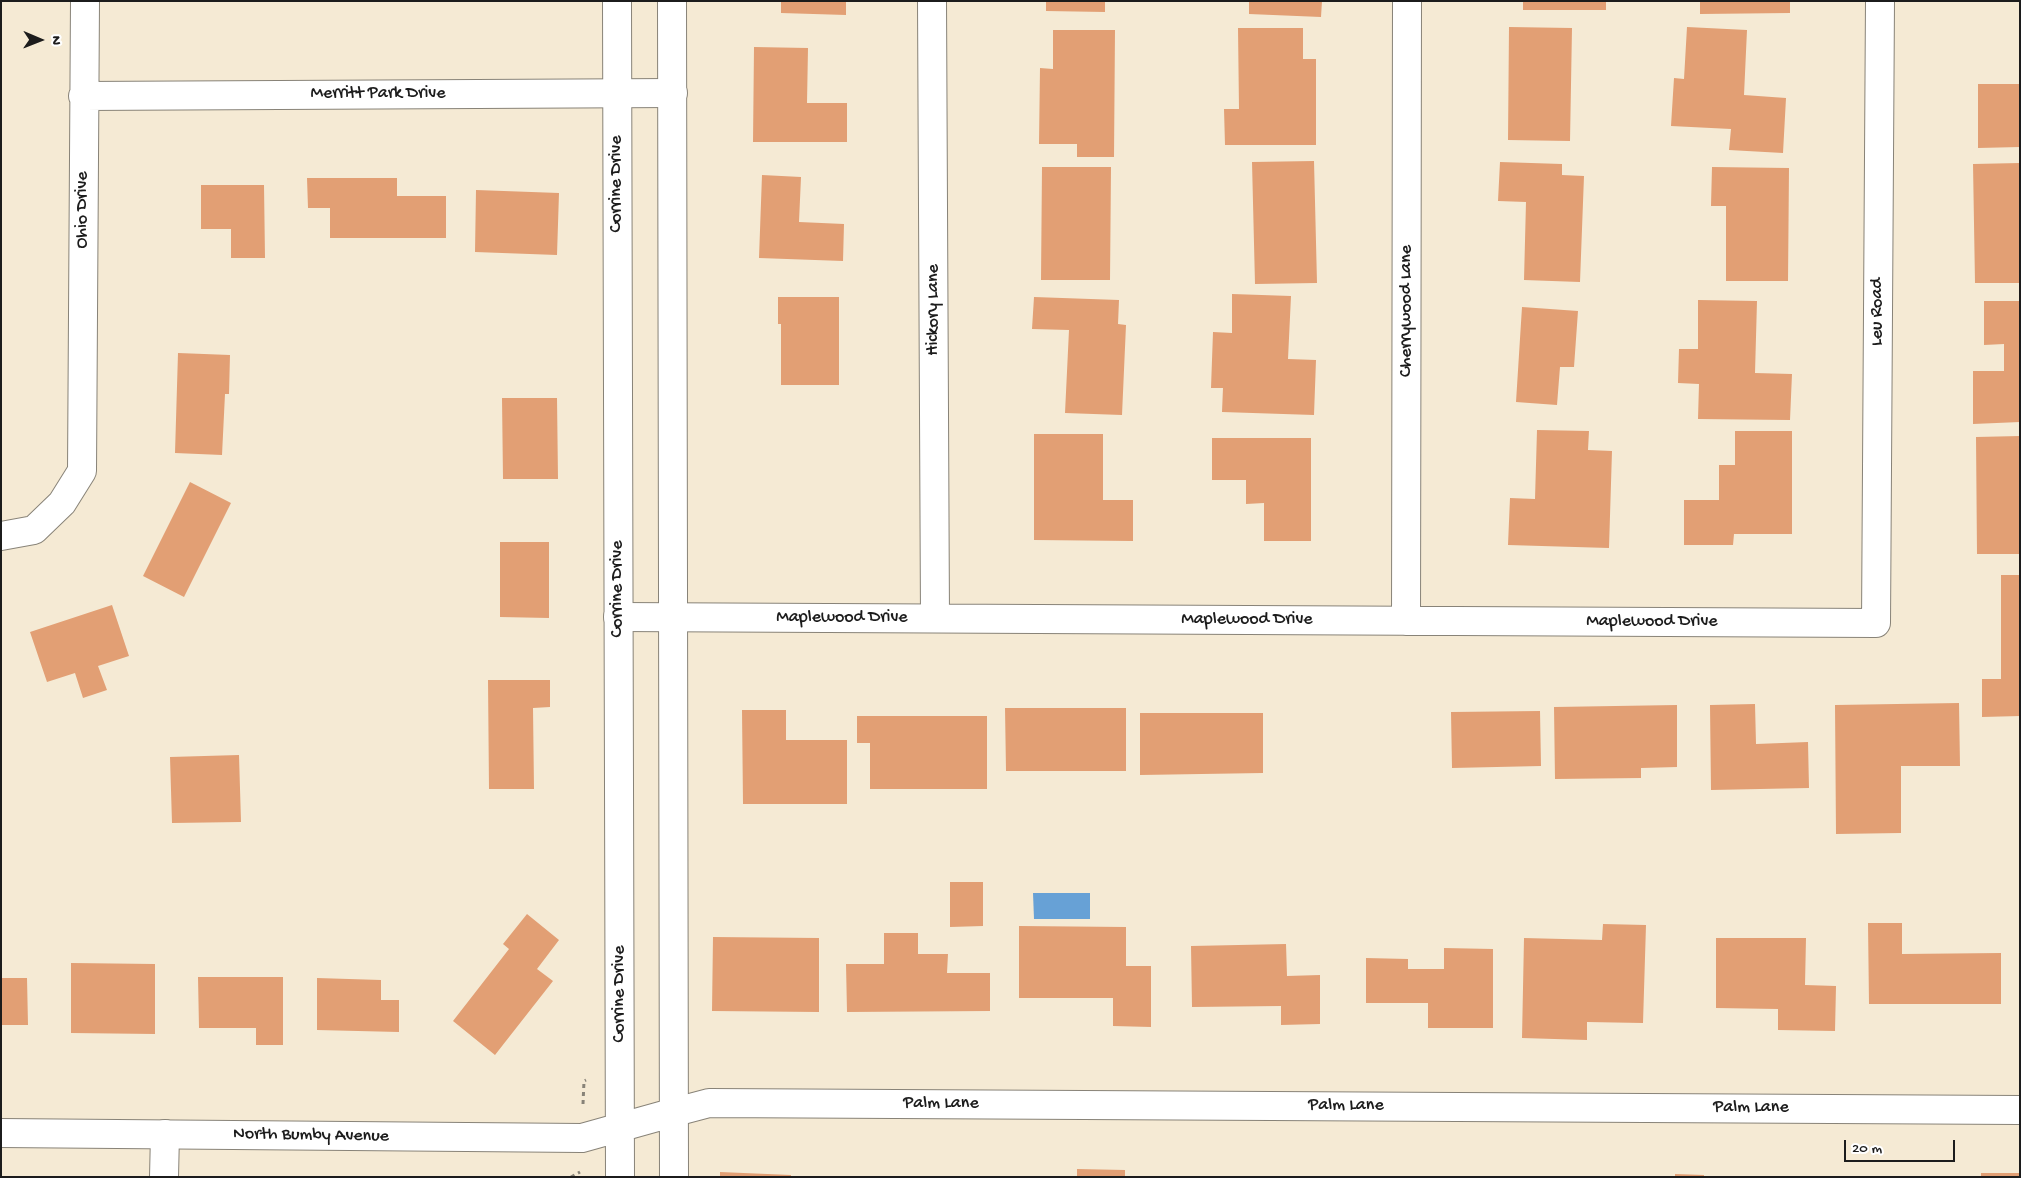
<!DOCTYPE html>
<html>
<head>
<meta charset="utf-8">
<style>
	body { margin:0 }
	#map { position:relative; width:2021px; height:1178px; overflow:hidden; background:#f5ead4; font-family:"Gochi Hand",sans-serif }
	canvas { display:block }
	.frame { position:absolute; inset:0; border:2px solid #1c1c1c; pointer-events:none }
	.north { position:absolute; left:15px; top:15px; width:50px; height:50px; -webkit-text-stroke:4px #fff; paint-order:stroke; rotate:91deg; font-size:14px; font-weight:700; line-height:20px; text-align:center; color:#1c1c1c }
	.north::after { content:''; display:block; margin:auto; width:18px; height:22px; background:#1c1c1c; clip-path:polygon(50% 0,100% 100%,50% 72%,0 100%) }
	.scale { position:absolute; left:1844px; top:1140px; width:111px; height:22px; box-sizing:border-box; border:2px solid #1c1c1c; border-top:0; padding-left:6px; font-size:15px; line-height:18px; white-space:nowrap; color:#1c1c1c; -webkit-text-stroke:4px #fff; paint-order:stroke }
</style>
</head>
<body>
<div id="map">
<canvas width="2021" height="1178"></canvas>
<div class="frame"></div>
<div class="north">N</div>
<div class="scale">20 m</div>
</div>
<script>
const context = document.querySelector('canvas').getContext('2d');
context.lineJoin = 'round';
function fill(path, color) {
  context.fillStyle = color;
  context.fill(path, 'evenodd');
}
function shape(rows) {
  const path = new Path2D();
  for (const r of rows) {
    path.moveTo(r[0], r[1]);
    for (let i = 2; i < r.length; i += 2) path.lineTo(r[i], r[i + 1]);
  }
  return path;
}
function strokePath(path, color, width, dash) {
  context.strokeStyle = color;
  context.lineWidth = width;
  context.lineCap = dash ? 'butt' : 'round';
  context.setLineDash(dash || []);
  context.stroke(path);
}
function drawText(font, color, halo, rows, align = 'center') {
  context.font = font + ' "Gochi Hand",sans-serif';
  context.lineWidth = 5;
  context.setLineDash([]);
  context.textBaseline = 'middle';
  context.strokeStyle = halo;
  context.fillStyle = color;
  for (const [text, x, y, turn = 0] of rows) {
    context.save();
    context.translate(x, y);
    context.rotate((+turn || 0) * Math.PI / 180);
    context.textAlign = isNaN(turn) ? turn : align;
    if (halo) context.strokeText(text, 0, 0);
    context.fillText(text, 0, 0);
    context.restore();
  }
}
fill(shape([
	[1033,893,1090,893,1090,919,1034,919]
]), '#67a1d6');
fill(shape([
	[781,1,846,1,846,15,781,13],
	[1046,1,1105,1,1105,12,1046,11],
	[1249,1,1322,1,1321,17,1249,14],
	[1523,1,1606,1,1606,10,1523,10],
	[1700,1,1790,1,1790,13,1700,14],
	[1509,27,1572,28,1570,141,1508,140],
	[1687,27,1747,30,1744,95,1786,98,1783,153,1729,150,1731,129,1671,126,1674,78,1684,79],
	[1238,28,1303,28,1303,59,1316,59,1316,145,1225,145,1224,109,1239,109],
	[1053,30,1115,30,1114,157,1077,157,1077,144,1039,144,1040,68,1053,69],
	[754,47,808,48,807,103,847,103,847,142,753,142],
	[1978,84,2020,84,2020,147,1978,148],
	[1314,161,1317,283,1255,284,1252,162],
	[1500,162,1562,164,1562,175,1584,176,1580,282,1524,280,1526,202,1498,201],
	[2020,163,2020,283,1975,283,1973,164],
	[1042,167,1111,167,1110,280,1041,280],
	[1712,167,1789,168,1788,281,1726,281,1726,206,1711,206],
	[762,175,801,177,799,222,844,224,843,261,759,258],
	[307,178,397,178,397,196,446,196,446,238,330,238,330,208,308,208],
	[201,185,264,185,265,258,231,258,231,229,201,229],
	[476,190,559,193,557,255,475,252],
	[1232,294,1291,296,1288,359,1316,360,1314,415,1222,412,1223,388,1211,388,1213,332,1232,333],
	[778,297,839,297,839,385,781,385,781,324,778,324],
	[1034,297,1119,300,1118,324,1126,325,1122,415,1065,413,1069,330,1032,329],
	[1698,300,1757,301,1755,373,1792,374,1790,420,1698,419,1699,384,1678,383,1679,349,1698,349],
	[1984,301,2020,301,2020,422,1973,424,1973,371,2004,371,2004,344,1984,345],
	[1522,307,1578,311,1574,367,1560,367,1557,405,1516,402],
	[178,353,230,355,229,394,225,394,222,455,175,453],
	[502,398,557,398,558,479,503,479],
	[1537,430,1589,431,1588,450,1612,451,1609,548,1508,545,1510,498,1535,499],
	[1735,431,1792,431,1792,534,1734,534,1733,545,1684,545,1684,500,1719,500,1719,465,1735,465],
	[1034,434,1103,434,1103,500,1133,500,1133,541,1034,540],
	[2020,436,2020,554,1977,554,1976,437],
	[1212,438,1311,438,1311,541,1264,541,1264,503,1246,504,1246,480,1212,480],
	[190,482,231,503,184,597,143,576],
	[500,542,549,542,549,618,500,617],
	[2001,575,2020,575,2020,716,1982,717,1982,679,2001,679],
	[112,605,129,656,98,666,107,690,83,698,75,673,47,682,30,632],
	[488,680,550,680,550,707,533,708,534,789,489,789],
	[1959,703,1960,766,1901,766,1901,833,1836,834,1835,705],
	[1755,704,1756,744,1808,742,1809,788,1711,790,1710,705],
	[1677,705,1677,767,1641,768,1641,778,1555,779,1554,707],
	[1005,708,1126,708,1126,771,1006,771],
	[742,710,786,710,786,740,847,740,847,804,743,804],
	[1540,711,1541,766,1452,768,1451,712],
	[1140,713,1263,713,1263,773,1140,775],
	[857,716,987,716,987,789,870,789,870,743,857,743],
	[239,755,241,822,172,823,170,757],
	[950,882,983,882,983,926,950,927],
	[527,914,559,940,537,969,553,981,495,1055,453,1021,509,949,503,944],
	[1868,923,1902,923,1902,954,2001,953,2001,1004,1869,1004],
	[1603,924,1646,925,1643,1023,1587,1022,1587,1040,1522,1038,1524,938,1602,940],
	[1019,926,1126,927,1126,966,1151,966,1151,1027,1113,1026,1113,998,1019,998],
	[884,933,918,933,918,954,948,954,947,973,990,973,990,1011,847,1012,846,964,884,964],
	[713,937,819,938,819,1012,712,1011],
	[1716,938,1806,938,1805,985,1836,986,1835,1031,1778,1030,1778,1009,1716,1008],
	[1286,944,1287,976,1320,975,1320,1024,1281,1025,1281,1006,1192,1007,1191,946],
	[1444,948,1493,949,1493,1028,1428,1028,1428,1003,1366,1003,1366,958,1408,959,1408,969,1444,969],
	[71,963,155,964,155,1034,71,1033],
	[198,977,283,977,283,1045,256,1045,256,1028,199,1028],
	[1,978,27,978,28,1025,1,1025],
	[317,978,381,980,381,1000,399,1000,399,1032,317,1030],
	[1077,1169,1125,1170,1125,1177,1077,1177],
	[720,1172,791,1175,791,1177,720,1177],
	[1981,1173,2020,1173,2020,1177,1981,1177],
	[1675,1174,1704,1175,1704,1177,1675,1177]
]), '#e29f74');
const street = shape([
	[932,1,935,618],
	[83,96,673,93],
	[1,536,34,530,62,503,82,471,85,1],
	[618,617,1876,623,1880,1],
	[1406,621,1407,1],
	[675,1112,709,1103,2020,1110],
	[164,1177,165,1134]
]);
const secondary = shape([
	[617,1,620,1177],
	[672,1,674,1177],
	[1,1133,582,1138,675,1112]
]);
strokePath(street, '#888378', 30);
strokePath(secondary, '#888378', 30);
strokePath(shape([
	[583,1104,584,1081,586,1080],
	[571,1177,580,1172]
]), '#888378', 3, [4, 4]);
strokePath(street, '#fff', 28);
strokePath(secondary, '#fff', 28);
drawText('18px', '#1c1c1c', '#fff', [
	["Merritt Park Drive",378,94],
	["Corrine Drive",617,184,-90],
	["Ohio Drive",83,210,-90],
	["Hickory Lane",934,310,-90],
	["Cherrywood Lane",1407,311,-90],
	["Leu Road",1878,312,-90],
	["Corrine Drive",618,589,-90],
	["Maplewood Drive",842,618],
	["Maplewood Drive",1247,620],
	["Maplewood Drive",1652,622],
	["Corrine Drive",620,994,-90],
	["Palm Lane",941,1104],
	["Palm Lane",1346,1106],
	["Palm Lane",1751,1108],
	["North Bumby Avenue",311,1136,1]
]);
</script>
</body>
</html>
